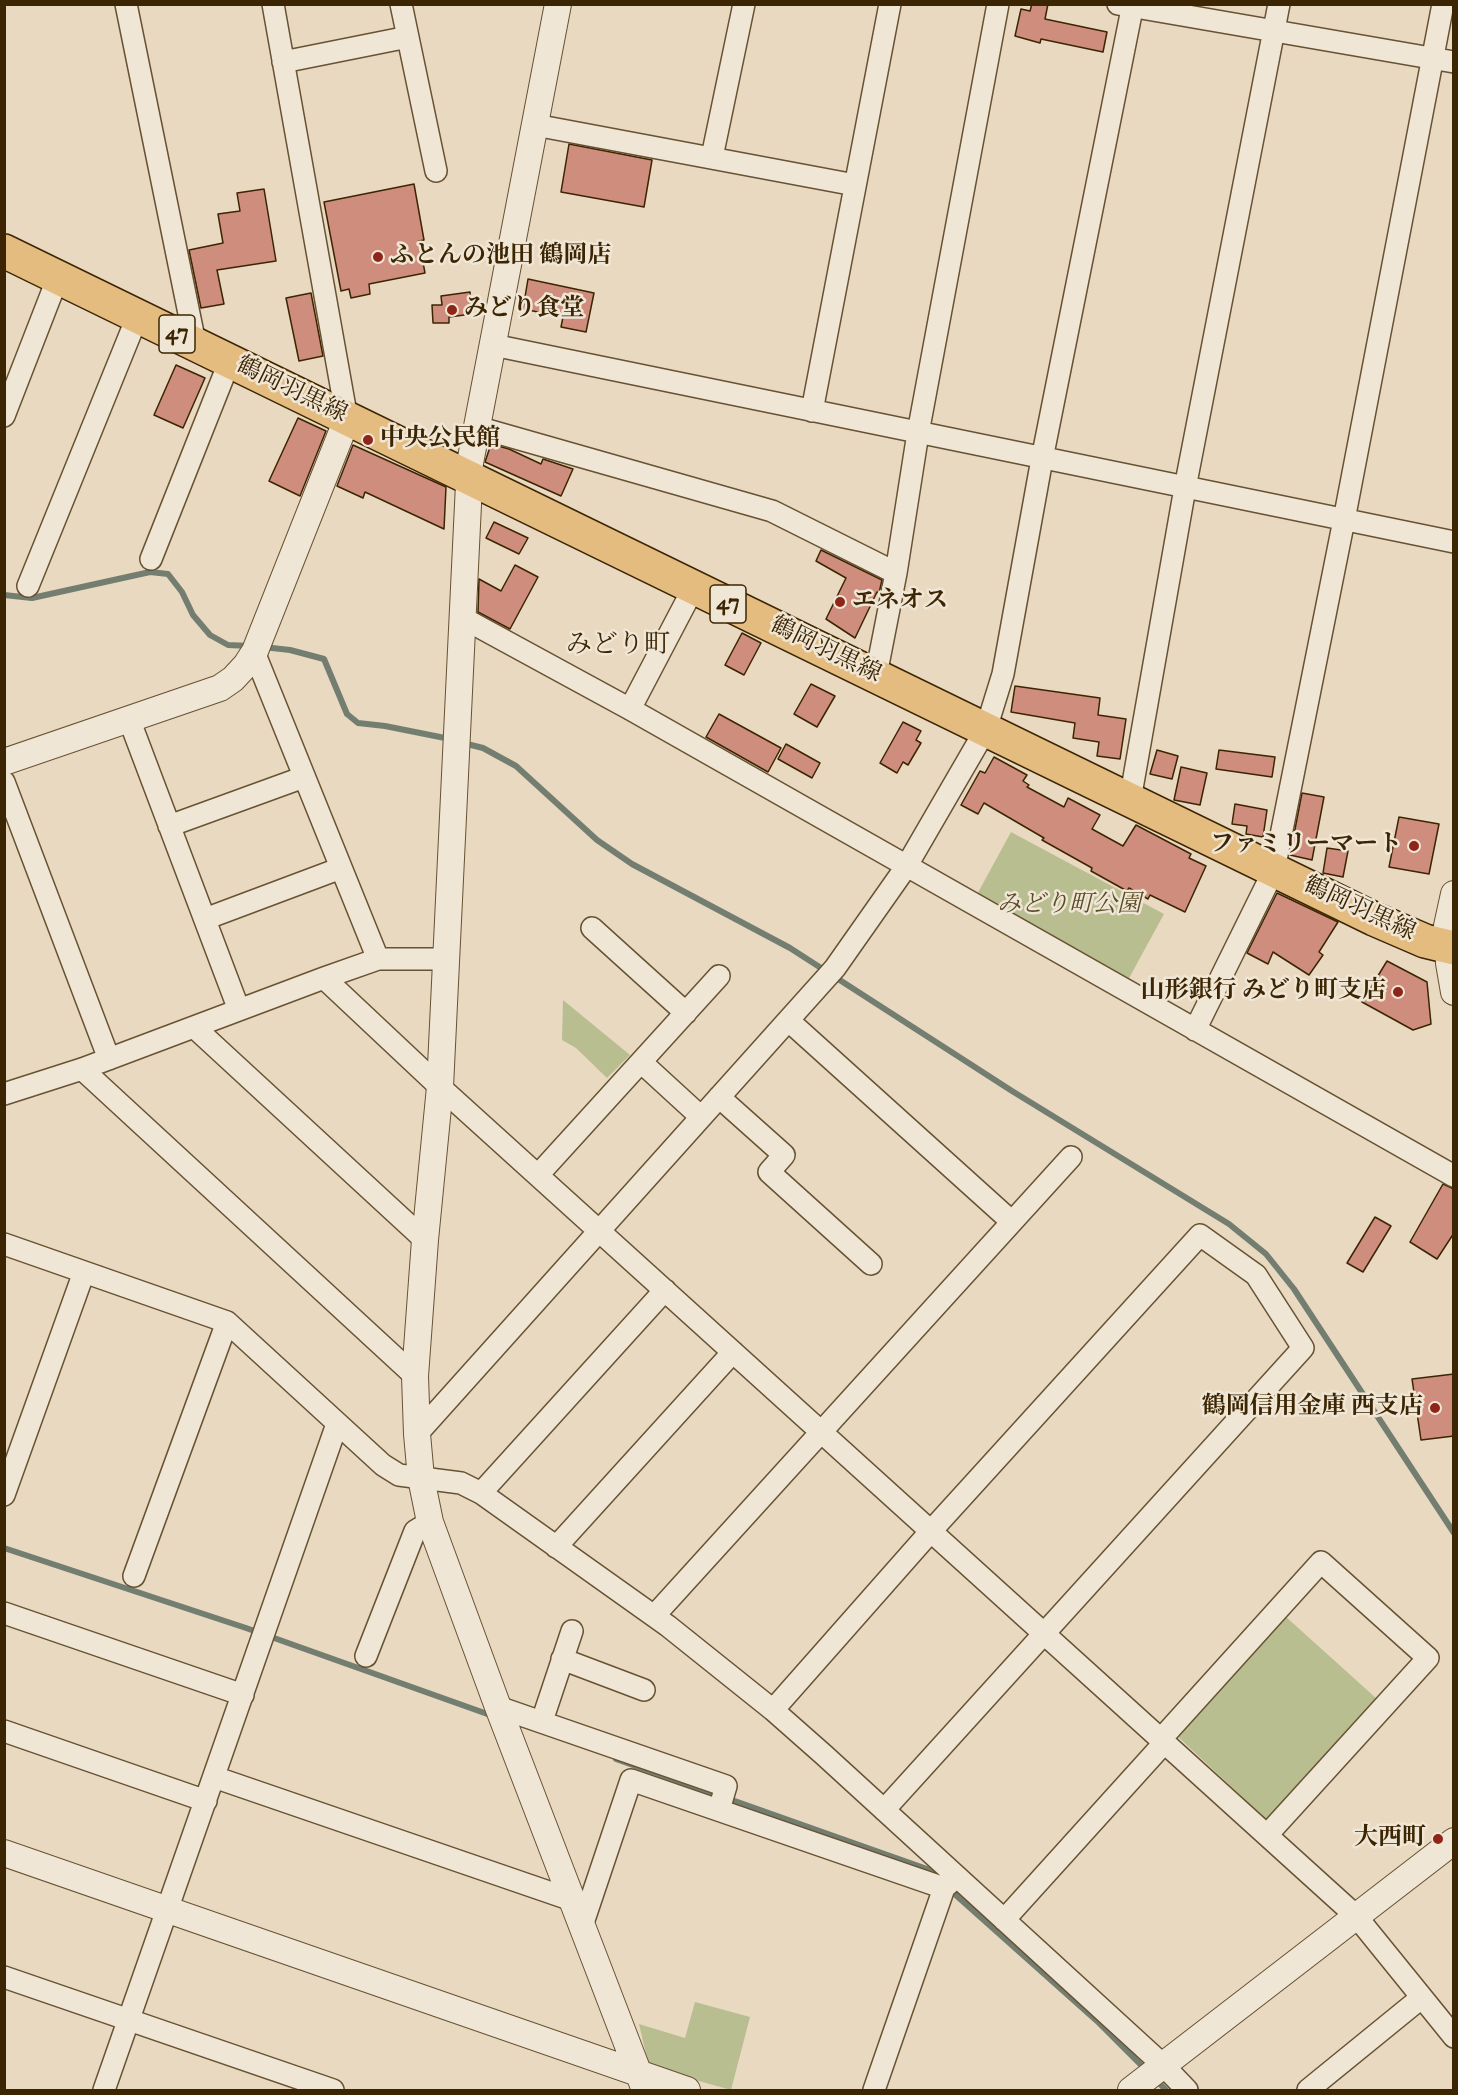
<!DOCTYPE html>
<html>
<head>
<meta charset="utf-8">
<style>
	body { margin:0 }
	#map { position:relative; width:1458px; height:2095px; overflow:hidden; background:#e8d9c0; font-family:"IM FELL DW Pica",serif }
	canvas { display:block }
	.frame { position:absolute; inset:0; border:6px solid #3c2502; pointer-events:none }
</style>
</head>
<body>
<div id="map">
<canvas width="1458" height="2095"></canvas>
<div class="frame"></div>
</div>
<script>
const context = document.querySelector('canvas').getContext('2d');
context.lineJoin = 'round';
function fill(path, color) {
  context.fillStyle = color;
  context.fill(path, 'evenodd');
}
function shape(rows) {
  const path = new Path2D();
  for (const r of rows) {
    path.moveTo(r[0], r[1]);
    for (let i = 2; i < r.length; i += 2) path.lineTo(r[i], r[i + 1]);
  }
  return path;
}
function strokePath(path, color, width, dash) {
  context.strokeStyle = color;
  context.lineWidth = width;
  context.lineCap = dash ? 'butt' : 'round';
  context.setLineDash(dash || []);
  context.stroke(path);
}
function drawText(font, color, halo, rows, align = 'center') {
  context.font = font + ' "IM FELL DW Pica","Noto Serif JP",serif';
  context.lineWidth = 5;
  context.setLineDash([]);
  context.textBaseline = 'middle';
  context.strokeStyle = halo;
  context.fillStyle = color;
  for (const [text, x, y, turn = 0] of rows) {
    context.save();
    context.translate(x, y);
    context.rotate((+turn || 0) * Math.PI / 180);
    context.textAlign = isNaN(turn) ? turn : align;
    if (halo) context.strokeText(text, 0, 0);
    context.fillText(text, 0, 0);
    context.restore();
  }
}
fill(shape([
	[1011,832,1164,914,1128,980,975,898],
	[563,1000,630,1055,607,1078,576,1048,562,1040],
	[1285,1616,1377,1699,1267,1820,1175,1734],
	[695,2002,750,2017,731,2090,649,2067,639,2024,685,2038]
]), '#b9be90');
strokePath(shape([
	[4,595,32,598,150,572,168,574,182,592,193,615,210,635,228,645,250,646],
	[263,647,290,650,324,659,347,714,358,723,385,726,450,739],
	[463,743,483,748,516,766,597,840,632,864,790,948,1012,1091,1229,1224,1266,1254,1294,1289,1454,1533],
	[4,1548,246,1628,493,1716],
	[616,1759,927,1869,937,1878],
	[949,1889,1097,2021,1147,2071],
	[1154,2078,1166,2090]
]), '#747e70', 6);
const building = shape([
	[1032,4,1048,4,1045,19,1107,32,1103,52,1041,39,1040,43,1015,36,1021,9,1030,11,1032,4],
	[569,144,652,160,644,207,561,192,569,144],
	[414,184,424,240,419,241,425,273,369,284,370,294,351,298,349,289,341,291,324,202,414,184],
	[264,189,276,261,217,270,224,304,201,308,189,250,223,243,218,214,240,211,237,193,264,189],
	[528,279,594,293,586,332,561,327,563,317,523,309,528,279],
	[470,292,472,314,449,317,449,323,433,323,432,305,442,305,441,296,470,292],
	[311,293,323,356,299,361,286,298,311,293],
	[176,365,205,378,183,428,154,415,176,365],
	[298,418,326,431,300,496,269,481,298,418],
	[491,444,509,449,541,464,543,459,573,469,561,496,485,462,491,444],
	[353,445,446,487,444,529,365,492,363,498,337,486,353,445],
	[494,522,528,538,519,554,486,538,494,522],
	[821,550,882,580,879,593,877,592,855,638,826,619,846,578,816,561,821,550],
	[515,565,538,577,510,629,478,612,479,579,501,591,515,565],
	[742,633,761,643,744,675,725,665,742,633],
	[811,684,835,696,817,727,794,714,811,684],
	[1015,686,1100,698,1098,715,1126,719,1120,759,1097,756,1099,742,1073,738,1075,723,1011,712,1015,686],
	[719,714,781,748,768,772,706,737,719,714],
	[903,722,921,731,916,740,921,743,908,765,903,762,897,773,880,763,903,722],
	[786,744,820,763,812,778,778,759,786,744],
	[1157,750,1178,756,1172,779,1150,774,1157,750],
	[1219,750,1275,757,1272,777,1216,769,1219,750],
	[994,757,1027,775,1023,781,1029,785,1027,787,1064,807,1068,798,1100,815,1092,829,1123,846,1136,825,1191,854,1189,858,1206,866,1185,912,1150,895,1148,899,1129,888,1127,891,1091,871,1092,868,1042,840,1044,838,984,803,978,814,961,805,980,771,985,773,994,757],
	[1181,767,1207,773,1200,805,1174,800,1181,767],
	[1302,793,1324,797,1312,860,1290,855,1302,793],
	[1235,804,1267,810,1263,837,1246,834,1247,826,1232,824,1235,804],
	[1399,817,1439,824,1429,874,1389,867,1399,817],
	[1327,848,1348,851,1343,877,1323,873,1327,848],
	[1277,893,1338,922,1319,952,1323,955,1309,975,1273,952,1268,964,1247,953,1277,893],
	[1387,961,1427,982,1431,1024,1413,1030,1362,1002,1387,961],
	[1443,1184,1454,1189,1454,1233,1437,1259,1410,1242,1443,1184],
	[1375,1217,1391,1226,1363,1272,1347,1263,1375,1217],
	[1454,1374,1454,1436,1421,1440,1412,1379,1454,1374]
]);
fill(building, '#cf8d7d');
strokePath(building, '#3c2502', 1.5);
const minor = shape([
	[126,4,195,343],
	[273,4,347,419],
	[401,4,436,171],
	[1118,4,1454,62],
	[283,62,408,37],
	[535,125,855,185],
	[712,157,744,4],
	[493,345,1454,542],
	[812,411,890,4],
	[4,416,58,277],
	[477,427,772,511,896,573],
	[151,559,230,360],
	[28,586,138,315],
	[461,617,630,709,1454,1176],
	[254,652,378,959],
	[876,675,896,573,918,433,998,4],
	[630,709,694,587],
	[129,719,239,1010],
	[4,782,109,1059],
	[1130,800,1185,488,1279,4],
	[169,826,304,777],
	[205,919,341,868],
	[592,928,686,1013],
	[324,978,440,1087,1356,1916,1454,2037],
	[789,1021,1012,1222],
	[194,1027,425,1240],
	[1195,1030,1274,870,1344,520,1443,4],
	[641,1062,701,1117],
	[82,1069,415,1376],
	[4,1094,82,1069,324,978,378,959,447,959],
	[719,1097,784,1155,769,1172,871,1264],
	[538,1175,719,976],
	[4,1244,227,1322,383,1465,399,1475,461,1483,481,1493,668,1626,773,1710,824,1755,1163,2065,1187,2090],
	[417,1434,835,968,906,867,986,729,1003,674,1042,459,1133,4],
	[481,1493,665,1290],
	[4,1495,84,1272],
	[556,1547,733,1352],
	[134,1576,227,1322],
	[4,1613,243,1695],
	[654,1616,1071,1157],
	[366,1656,415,1531,430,1522],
	[562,1659,644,1690],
	[498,1707,726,1786,719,1810],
	[773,1710,931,1531,1200,1235,1256,1275,1303,1348,884,1810],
	[542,1721,572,1631],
	[4,1731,206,1801],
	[1161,1739,1321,1562,1428,1658,1267,1835],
	[214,1777,572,1900],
	[1004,1920,1165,1742],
	[582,1926,631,1780,944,1888],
	[4,1977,333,2090],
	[104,2090,337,1424],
	[874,2090,944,1888,954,1879],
	[1308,2090,1421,1998]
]);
const tertiary = shape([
	[558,4,470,463,440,1087,425,1240,415,1376,417,1434,421,1478,430,1522,498,1707,645,2090],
	[4,762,220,688,233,679,246,665,255,651,347,419],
	[1454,894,1447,926,1449,963,1454,992],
	[4,1853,687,2090],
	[1131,2090,1454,1841]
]);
const primary = shape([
	[4,251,1374,919,1425,941,1454,948]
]);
strokePath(minor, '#675232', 24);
strokePath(tertiary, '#675232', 28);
strokePath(primary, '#3c2502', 36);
strokePath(minor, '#f0e6d6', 21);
strokePath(tertiary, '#f0e6d6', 26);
strokePath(primary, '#e4bc80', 33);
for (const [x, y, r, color] of [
	[378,257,6,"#8f2418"],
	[452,310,6,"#8f2418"],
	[368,440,6,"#8f2418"],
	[840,602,6,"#8f2418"],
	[1414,846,6,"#8f2418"],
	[1398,992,6,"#8f2418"],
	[1435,1408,6,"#8f2418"],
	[1438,1839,6,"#8f2418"]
]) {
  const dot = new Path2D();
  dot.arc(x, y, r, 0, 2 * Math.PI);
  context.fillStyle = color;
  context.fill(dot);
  strokePath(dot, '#f0e6d6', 2);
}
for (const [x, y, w] of [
	[177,334,36],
	[728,604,36]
]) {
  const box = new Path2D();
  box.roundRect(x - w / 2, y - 19, w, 38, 4.5);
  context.fillStyle = '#f0e6d6';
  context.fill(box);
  strokePath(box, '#3c2502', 1.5);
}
drawText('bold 22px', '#3c2502', null, [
	["47",177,334],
	["47",728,604]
]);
drawText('bold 24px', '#3c2502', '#f0e6d6', [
	["ふとんの池田 鶴岡店",390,257],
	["みどり食堂",464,310],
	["中央公民館",380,440],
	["エネオス",852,602],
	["ファミリーマート",1402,846,"right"],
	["山形銀行 みどり町支店",1386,992,"right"],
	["鶴岡信用金庫 西支店",1423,1408,"right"],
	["大西町",1426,1839,"right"]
], 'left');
drawText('24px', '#3c2502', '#f0e6d6', [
	["鶴岡羽黒線",291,391,26],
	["鶴岡羽黒線",825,651,26],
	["鶴岡羽黒線",1359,910,25]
]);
drawText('italic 24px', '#5b4b26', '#f0e6d6', [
	["みどり町公園",1069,906]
]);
drawText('26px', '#3c2502', '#f0e6d6', [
	["みどり町",618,647]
]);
</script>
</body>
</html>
